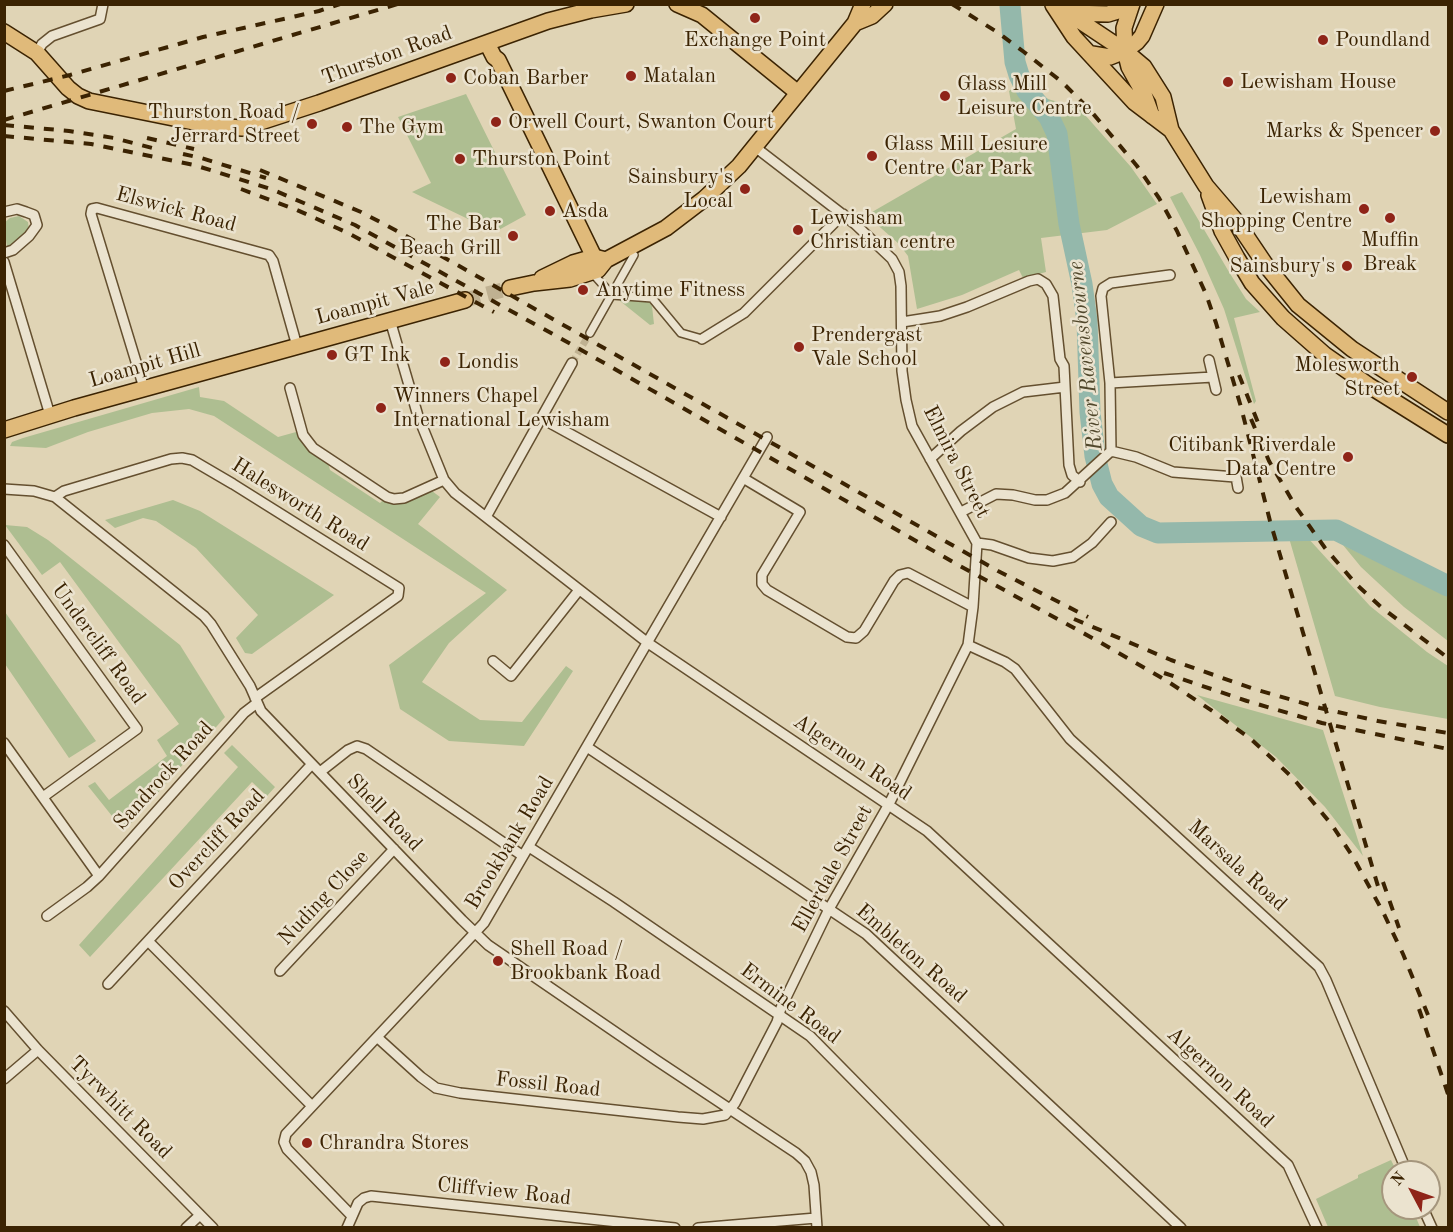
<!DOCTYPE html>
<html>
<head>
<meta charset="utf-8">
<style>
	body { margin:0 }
	#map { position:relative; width:1453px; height:1232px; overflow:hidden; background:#e0d4b5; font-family:"Old Standard TT",serif }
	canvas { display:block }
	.frame { position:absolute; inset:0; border:6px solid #3b2302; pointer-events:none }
	.north { position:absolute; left:1381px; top:1160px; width:60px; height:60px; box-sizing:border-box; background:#ebe3cf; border:2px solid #a5967d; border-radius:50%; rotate:311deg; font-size:16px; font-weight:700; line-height:24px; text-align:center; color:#3b2302 }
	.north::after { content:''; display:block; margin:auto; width:21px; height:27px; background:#8f2418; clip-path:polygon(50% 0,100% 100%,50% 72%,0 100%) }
</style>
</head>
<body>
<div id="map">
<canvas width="1453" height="1232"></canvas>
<div class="frame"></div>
<div class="north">N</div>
</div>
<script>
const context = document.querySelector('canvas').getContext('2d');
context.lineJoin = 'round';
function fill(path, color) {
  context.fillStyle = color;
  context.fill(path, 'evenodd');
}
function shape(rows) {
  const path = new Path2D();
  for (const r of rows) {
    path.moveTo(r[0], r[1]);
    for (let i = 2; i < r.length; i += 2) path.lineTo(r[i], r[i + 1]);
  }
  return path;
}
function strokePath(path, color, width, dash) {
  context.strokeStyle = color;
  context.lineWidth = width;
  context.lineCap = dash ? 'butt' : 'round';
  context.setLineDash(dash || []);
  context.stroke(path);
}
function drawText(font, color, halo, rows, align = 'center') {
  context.font = font + ' "Old Standard TT",serif';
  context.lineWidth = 5;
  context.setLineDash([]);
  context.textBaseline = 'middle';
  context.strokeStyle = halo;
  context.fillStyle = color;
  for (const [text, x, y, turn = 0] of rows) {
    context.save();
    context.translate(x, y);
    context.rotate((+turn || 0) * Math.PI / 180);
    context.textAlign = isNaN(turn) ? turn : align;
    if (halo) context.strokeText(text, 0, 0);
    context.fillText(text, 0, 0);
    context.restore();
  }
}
fill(shape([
	[1016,86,1051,100,1078,107,1131,167,1157,204,1107,230,1041,238,1046,272,1023,278,1019,270,962,295,917,309,908,256,899,244,873,221,872,212,1016,129,1009,91],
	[466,94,526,215,495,232,412,192,431,183,398,117],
	[1182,192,1229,272,1246,299,1260,312,1234,318,1256,401,1254,404,1224,309,1200,255,1170,197],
	[19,216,28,222,29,230,7,248,4,223,10,218],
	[620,299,647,300,650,302,652,306,654,324,650,325,620,301],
	[199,387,200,397,224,401,278,437,296,432,308,448,328,463,330,470,380,503,383,500,391,504,403,503,432,491,440,497,418,524,507,590,449,643,422,682,480,720,522,722,566,666,573,671,524,746,449,741,400,709,389,665,486,593,214,416,189,409,152,413,88,432,46,448,10,446,12,442,23,438],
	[173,500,200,511,334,595,252,654,245,653,236,638,258,615,196,548,156,521,143,518,115,528,105,520],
	[5,525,27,527,48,540,180,645,225,717,124,831,88,786,95,782,109,800,167,756,157,740,179,724,60,562,42,575],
	[1307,537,1370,606,1427,652,1448,666,1448,719,1380,707,1335,696,1289,538],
	[1343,545,1448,596,1448,641,1404,607,1361,567],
	[5,612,96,741,69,758,5,664],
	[1197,695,1323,730,1363,856,1325,807,1276,757],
	[232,745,275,787,267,796,252,782,90,957,79,945,238,767,224,753],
	[1391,1160,1397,1172,1393,1172,1393,1208,1412,1208,1420,1227,1328,1227,1316,1199,1358,1178,1358,1175]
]), '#aebe91');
strokePath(shape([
	[1010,6,1015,62,1019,75,1027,91,1049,117,1057,134,1069,224,1082,284,1087,321,1090,412,1095,456,1102,484,1109,497,1141,526,1158,533,1336,530,1448,586]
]), '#94b8ab', 21);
strokePath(shape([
	[572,363,590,333]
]), '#bfb191', 7, [7, 3.5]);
strokePath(shape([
	[465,300,510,288]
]), '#bfb191', 15, [15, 8]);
const pedestrian = shape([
	[595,276,612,295,652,298,681,333,702,339],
	[590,333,634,255]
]);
const minor = shape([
	[37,53,42,44,52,36,100,19,103,4],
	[4,212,17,209,26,212,34,215,37,225,29,236,13,250,4,253],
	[4,262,50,415],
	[390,320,418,416,444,480,455,493,648,643,927,831,1288,1165,1317,1228],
	[902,322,940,316,967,307,1029,281,1038,279,1046,284,1053,296,1060,359,1064,366,1069,465,1072,475,1080,482],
	[702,339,744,313,843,214],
	[1209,360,1216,390],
	[1110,383,1213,377],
	[144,388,91,214,92,209,97,208,269,255,273,261,297,346],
	[290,388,303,435,313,448,387,497,394,499,404,498,444,480],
	[541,418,721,517],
	[1111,451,1110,383,1101,296,1103,288,1111,283,1170,275],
	[1111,451,1136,457,1173,472,1235,477],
	[930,459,961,431,993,407,1023,392,1065,387],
	[1234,465,1238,488],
	[743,478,800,512,762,575,762,584,767,590,847,637,856,638,864,631,894,581,900,575,908,573,973,607],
	[4,489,34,491,55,497,204,616,211,624,250,686,261,711,462,920,488,945,656,1060,796,1153,805,1161,811,1172,814,1185,817,1228],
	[55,497,64,491,171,459,182,458,192,460,233,484,399,588,398,596,255,698],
	[961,512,996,494,1013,495,1035,500,1047,500,1065,493,1111,451],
	[486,517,572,363],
	[977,543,992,545,1029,558,1053,561,1073,557,1092,543,1111,522],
	[4,545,137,729,43,797],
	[968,645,1005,662,1015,669,1070,739,1319,967,1326,980,1407,1172],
	[493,661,511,676,579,590],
	[4,743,99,876],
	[587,747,866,934,1181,1228],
	[320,772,348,750,357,746,366,749,523,856],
	[529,847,614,902,810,1036,999,1228],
	[47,916,87,887,99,876,244,713,257,703],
	[148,941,312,1106],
	[280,971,394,849],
	[108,984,312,764],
	[4,1011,38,1050,213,1228],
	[378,1038,421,1077,436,1088,460,1093,678,1117,703,1119,725,1115,735,1103,777,1022,781,1008,829,909,889,804,968,645,973,607,977,543,912,426,906,400,902,371,901,286,899,272,892,259,855,224,755,147],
	[4,1079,38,1050],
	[1423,1208,1432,1228],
	[352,1216,287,1149,284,1142,286,1134,484,923,767,437],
	[186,1228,200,1215],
	[347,1228,358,1203,364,1198,371,1196,675,1228],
	[698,1228,816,1218]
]);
const primary = shape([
	[677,4,702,15,798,93],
	[4,32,37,53,68,88,78,96,89,101,213,126,242,128,319,103,548,21,591,10,626,4],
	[487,43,494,57,498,60,594,257]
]);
const trunk = shape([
	[1132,4,1124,28,1125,51,1129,67,1144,94,1152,116],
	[1053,5,1074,37,1134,102,1171,130,1206,186,1236,221,1265,264,1298,305,1352,349,1448,412],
	[1059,7,1125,51,1144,67,1163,97,1171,130],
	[1069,13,1108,14,1131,7],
	[855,23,872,16,885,4],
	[1092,54,1110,57,1125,51,1137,42,1142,36,1156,4],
	[1209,195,1222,231,1237,258,1252,283,1283,318,1325,355,1368,385,1448,435],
	[542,278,573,263,594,257,606,260],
	[510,288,534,283,570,279,598,270,606,260,666,228,704,199,739,166,773,124,855,23,863,4],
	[4,430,74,408,465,300]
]);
strokePath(pedestrian, '#644f2f', 10);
strokePath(minor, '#644f2f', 12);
strokePath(primary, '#3b2302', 18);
strokePath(trunk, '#3b2302', 18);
strokePath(pedestrian, '#ebe3cf', 7);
strokePath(minor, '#ebe3cf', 9);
strokePath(primary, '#e0ba7a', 15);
strokePath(trunk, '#e0ba7a', 15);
strokePath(shape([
	[952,4,997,32,1024,52,1062,82,1090,110,1137,166,1159,198,1177,231,1206,294,1216,323,1241,407,1270,521,1380,893],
	[4,91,70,75,203,37,319,11,340,4],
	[4,120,398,4],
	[4,125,69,131,114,138,156,149],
	[4,136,91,144,194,165,271,189,355,225,569,343,960,566,1096,640,1167,681,1214,712,1252,740,1293,778,1332,825,1353,857,1383,912,1403,954,1428,1015],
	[147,138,194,149],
	[183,154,201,158,266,178],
	[260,170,361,212,399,232,998,571,1088,617],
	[241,189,297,210,348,233,494,312],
	[1239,375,1259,425],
	[1251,419,1269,461,1296,507,1325,548,1356,584,1381,607,1448,658],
	[1074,619,1171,660,1254,689,1320,708,1378,721,1448,733],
	[1164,673,1247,701,1322,723,1448,749],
	[1383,882,1399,928],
	[1419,1009,1448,1094]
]), '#3b2302', 4, [10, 10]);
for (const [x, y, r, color] of [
	[755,18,6,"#8f2418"],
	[1323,40,6,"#8f2418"],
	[631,76,6,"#8f2418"],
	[451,78,6,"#8f2418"],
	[1228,82,6,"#8f2418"],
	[945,96,6,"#8f2418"],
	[496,122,6,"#8f2418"],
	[312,124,6,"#8f2418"],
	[347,127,6,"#8f2418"],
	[1435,131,6,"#8f2418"],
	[872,156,6,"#8f2418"],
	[460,159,6,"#8f2418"],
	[745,189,6,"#8f2418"],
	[1364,209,6,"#8f2418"],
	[550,211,6,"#8f2418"],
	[1390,218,6,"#8f2418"],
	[798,230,6,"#8f2418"],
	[513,236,6,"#8f2418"],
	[1347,266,6,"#8f2418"],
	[583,290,6,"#8f2418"],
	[799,347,6,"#8f2418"],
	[332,355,6,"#8f2418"],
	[445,362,6,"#8f2418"],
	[1412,377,6,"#8f2418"],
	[381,408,6,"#8f2418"],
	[1348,457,6,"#8f2418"],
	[498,961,6,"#8f2418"],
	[307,1143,6,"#8f2418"]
]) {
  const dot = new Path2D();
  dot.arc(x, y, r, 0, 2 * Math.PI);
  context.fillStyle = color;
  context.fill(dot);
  strokePath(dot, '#ebe3cf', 2);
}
drawText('21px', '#3b2302', '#ebe3cf', [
	["Exchange Point",755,40,"center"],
	["Poundland",1335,40],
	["Matalan",643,76],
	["Coban Barber",463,78],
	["Lewisham House",1240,82],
	["Glass Mill",957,84],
	["Leisure Centre",957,108],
	["Thurston Road /",300,112,"right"],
	["Jerrard Street",300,136,"right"],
	["Orwell Court, Swanton Court",508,122],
	["The Gym",359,127],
	["Marks & Spencer",1423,131,"right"],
	["Glass Mill Lesiure",884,144],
	["Centre Car Park",884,168],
	["Thurston Point",472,159],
	["Sainsbury's",733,177,"right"],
	["Local",733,201,"right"],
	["Lewisham",1352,197,"right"],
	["Shopping Centre",1352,221,"right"],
	["Asda",562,211],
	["Lewisham",810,218],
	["Christian centre",810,242],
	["The Bar",501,224,"right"],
	["Beach Grill",501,248,"right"],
	["Muffin",1390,240,"center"],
	["Break",1390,264,"center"],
	["Sainsbury's",1335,266,"right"],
	["Anytime Fitness",595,290],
	["Prendergast",811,335],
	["Vale School",811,359],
	["GT Ink",344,355],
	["Londis",457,362],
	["Molesworth",1400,365,"right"],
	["Street",1400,389,"right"],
	["Winners Chapel",393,396],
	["International Lewisham",393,420],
	["Citibank Riverdale",1336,445,"right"],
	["Data Centre",1336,469,"right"],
	["Shell Road /",510,949],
	["Brookbank Road",510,973],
	["Chrandra Stores",319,1143]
], 'left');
drawText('21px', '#3b2302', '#ebe3cf', [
	["Thurston Road",387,56,-20],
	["Elswick Road",176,210,15],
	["Loampit Vale",375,303,-15],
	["Loampit Hill",145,366,-16],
	["Elmira Street",956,462,63],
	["Halesworth Road",300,505,32],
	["Undercliff Road",98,644,54],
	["Algernon Road",852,758,34],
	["Sandrock Road",164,776,-48],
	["Shell Road",384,813,46],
	["Overcliff Road",217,840,-47],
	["Brookbank Road",510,843,-59],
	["Marsala Road",1237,866,42],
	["Ellerdale Street",833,869,-61],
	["Nuding Close",324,898,-47],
	["Embleton Road",911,954,41],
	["Ermine Road",790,1004,37],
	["Algernon Road",1220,1078,43],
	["Fossil Road",548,1085,6],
	["Tyrwhitt Road",120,1108,45],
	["Cliffview Road",504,1192,6]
]);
drawText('italic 22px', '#51482c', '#ebe3cf', [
	["River Ravensbourne",1086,356,-96]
]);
</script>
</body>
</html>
